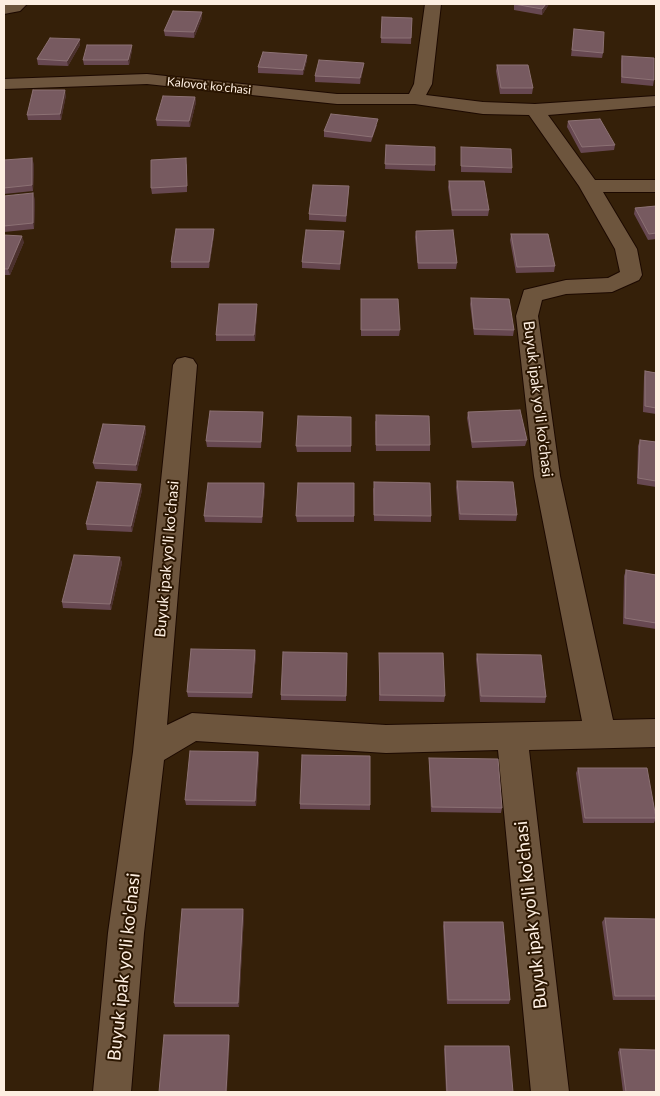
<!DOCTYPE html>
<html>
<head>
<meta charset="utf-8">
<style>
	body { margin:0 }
	#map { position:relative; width:660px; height:1096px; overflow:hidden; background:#352009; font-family:Lato,sans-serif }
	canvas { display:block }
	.frame { position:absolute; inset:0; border:5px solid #fdeee1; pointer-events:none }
</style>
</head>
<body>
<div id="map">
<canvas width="660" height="1096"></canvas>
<div class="frame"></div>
</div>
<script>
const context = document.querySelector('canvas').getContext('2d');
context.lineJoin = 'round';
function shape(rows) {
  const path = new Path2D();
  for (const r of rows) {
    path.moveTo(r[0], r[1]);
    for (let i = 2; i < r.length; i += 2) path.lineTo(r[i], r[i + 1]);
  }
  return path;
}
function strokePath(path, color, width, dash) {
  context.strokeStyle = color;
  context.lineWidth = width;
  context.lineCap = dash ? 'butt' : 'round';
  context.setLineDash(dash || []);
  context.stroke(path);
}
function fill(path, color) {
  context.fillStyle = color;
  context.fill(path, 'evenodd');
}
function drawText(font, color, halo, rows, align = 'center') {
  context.font = font + ' Lato,sans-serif';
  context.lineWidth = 4;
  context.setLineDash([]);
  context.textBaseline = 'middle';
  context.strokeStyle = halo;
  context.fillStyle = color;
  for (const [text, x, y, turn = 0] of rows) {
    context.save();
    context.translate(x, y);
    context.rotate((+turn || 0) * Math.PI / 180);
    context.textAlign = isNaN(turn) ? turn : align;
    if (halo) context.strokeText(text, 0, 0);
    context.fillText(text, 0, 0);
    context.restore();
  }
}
const minor = shape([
	[4,4,27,4,20,11,4,14,4,4],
	[425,4,441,4,432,84,426,95,483,102,535,104,656,96,656,106,548,115,595,180,656,180,656,192,603,192,637,249,642,275,639,280,612,292,566,294,542,300,538,316,560,476,613,720,656,719,656,747,529,750,569,1092,531,1092,498,750,386,753,196,741,164,760,144,933,131,1092,93,1092,108,933,133,752,173,365,177,359,185,357,193,359,197,365,167,725,192,713,386,725,582,721,534,476,516,316,524,290,566,280,608,278,620,272,615,249,579,186,529,115,483,114,415,104,337,104,147,84,4,89,4,79,147,74,337,94,409,94,414,84,425,4]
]);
strokePath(minor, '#1c0900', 2);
fill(minor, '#6d553d');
fill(shape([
	[514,4,549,4,542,15,514,10],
	[202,12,202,18,194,38,165,36,164,31],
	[382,17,412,18,411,44,381,43],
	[574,29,603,53,602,58,571,56],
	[80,39,80,45,68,66,38,65,37,59],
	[132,50,129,65,84,65,83,60],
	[622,56,654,80,653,86,621,83,621,61],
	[307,60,303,75,258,73,258,67],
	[364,63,363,69,360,84,315,82,315,76],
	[497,65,533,88,532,94,500,94,496,71],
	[66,95,61,120,28,120,27,115],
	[195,97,196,102,190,127,157,126,156,120],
	[568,121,615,145,614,150,581,153,567,127],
	[377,125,371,142,324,137,324,131],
	[386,145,435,165,435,171,385,169],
	[461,147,512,168,512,173,461,172],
	[4,160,34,164,33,191,4,194],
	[187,164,187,192,152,194,151,188],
	[449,181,489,210,488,216,452,216,448,187],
	[349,186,346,222,309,220,309,214],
	[4,196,35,199,34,229,4,232],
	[656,206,656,239,648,240,634,214,635,208],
	[214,229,214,235,209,268,171,268,171,262],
	[344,231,340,270,302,268,302,262],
	[416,231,457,263,456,269,418,269,415,237],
	[511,234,555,266,554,272,516,273,510,240],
	[4,235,24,242,10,275,4,275],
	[471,298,514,330,513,336,474,335,470,304],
	[361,299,400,330,399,336,361,336],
	[257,310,255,341,216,341,216,335],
	[645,371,656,373,656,414,643,412,644,377],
	[263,412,263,418,261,448,207,447,206,441],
	[468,412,527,440,525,446,472,448,467,418],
	[351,417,351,452,297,452,296,446],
	[375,421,430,445,430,451,376,451],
	[145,426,146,432,137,471,95,469,93,463],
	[640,440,656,442,656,487,637,484,638,446],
	[457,481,517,515,516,521,459,520,456,487],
	[264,483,265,489,262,523,205,522,204,516],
	[354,483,354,522,297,522,296,516],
	[373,488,431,516,431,522,374,521],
	[142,490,132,532,87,530,86,524],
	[120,557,122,563,111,610,63,608,62,602],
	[626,570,656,575,656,629,623,624,624,576],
	[347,653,346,701,281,700,281,695],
	[379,653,445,696,444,702,379,701],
	[477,654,546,697,545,703,480,702,476,659],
	[256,655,252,698,188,697,187,692],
	[258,752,259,757,256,806,186,805,185,800],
	[429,758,502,808,501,813,431,812,429,763],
	[578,768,656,818,654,823,583,823,576,773],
	[300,804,370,805,370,810,300,809],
	[244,914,239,1007,175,1007,174,1003],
	[605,918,656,919,656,1000,613,1000,602,922],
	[444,922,510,1000,509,1004,447,1004,443,926],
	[445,1046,513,1092,446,1092,444,1049],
	[620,1049,656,1092,623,1092,618,1052]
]), '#674851');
fill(shape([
	[546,4,549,4,542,15,542,9],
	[202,12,202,18,194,38,194,32],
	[80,39,80,45,68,66,67,61],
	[132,45,132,50,129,65,128,60],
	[307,55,307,60,303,75,303,70],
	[364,63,363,69,360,84,360,78],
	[65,90,66,95,61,120,60,114],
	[195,97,196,102,190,127,189,121],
	[32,158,34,164,33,191,32,185],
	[33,193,35,199,34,229,33,223],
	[214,229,214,235,209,268,209,262],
	[22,236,24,242,10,275,8,269],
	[257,304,257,310,255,341,254,335],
	[145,426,146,432,137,471,136,465],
	[264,483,265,489,262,523,262,517],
	[141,484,142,490,132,532,131,526],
	[120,557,122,563,111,610,110,604],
	[255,650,256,655,252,698,252,693],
	[258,752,259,757,256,806,255,801],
	[243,909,244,914,239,1007,238,1003],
	[229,1035,230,1039,227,1092,226,1092]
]), '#4c312e');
const building = shape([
	[514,4,546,4,542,9,514,4],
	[173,11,202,12,194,32,164,31,173,11],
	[382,17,412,18,411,38,381,38,382,17],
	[574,29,604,32,603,53,572,50,574,29],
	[50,38,80,39,67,61,37,59,50,38],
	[87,45,132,45,128,60,83,60,87,45],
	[263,52,307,55,303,70,258,67,263,52],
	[622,56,654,58,654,80,622,77,622,56],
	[319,60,364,63,360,78,315,76,319,60],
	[497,65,528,65,533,88,501,88,497,65],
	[33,90,65,90,60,114,27,115,33,90],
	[163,96,195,97,189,121,156,120,163,96],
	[331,114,378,119,372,137,324,131,331,114],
	[600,119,615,145,582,147,568,121,600,119],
	[386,145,435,147,435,165,385,164,386,145],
	[461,147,511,149,512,168,461,166,461,147],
	[32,158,32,185,4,188,4,160,32,158],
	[186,158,187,186,151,188,151,160,186,158],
	[449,181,484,181,489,210,452,210,449,181],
	[313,185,349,186,346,216,309,214,313,185],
	[33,193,33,223,4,226,4,196,33,193],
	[656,206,656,233,649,234,635,208,656,206],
	[176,229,214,229,209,262,171,262,176,229],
	[306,230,344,231,340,264,302,262,306,230],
	[453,230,457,263,418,263,416,231,453,230],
	[511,234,548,234,555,266,517,267,511,234],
	[4,235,22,236,8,269,4,269,4,235],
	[471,298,509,299,514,330,474,329,471,298],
	[361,299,398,299,400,330,361,330,361,299],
	[219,304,257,304,254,335,216,335,219,304],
	[645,371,656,373,656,408,645,406,645,371],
	[520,410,527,440,472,442,468,412,520,410],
	[210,411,263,412,261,442,206,441,210,411],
	[376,415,429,416,430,445,376,445,376,415],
	[298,416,351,417,351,446,296,446,298,416],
	[103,424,145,426,136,465,93,463,103,424],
	[640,440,656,442,656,481,638,478,640,440],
	[457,481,513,482,517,515,460,514,457,481],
	[97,482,141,484,131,526,86,524,97,482],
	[374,482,430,483,431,516,374,515,374,482],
	[208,483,264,483,262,517,204,516,208,483],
	[298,483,354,483,354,516,296,516,298,483],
	[74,555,120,557,110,604,62,602,74,555],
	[626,570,656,575,656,623,625,618,626,570],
	[191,649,255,650,252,693,187,692,191,649],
	[283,652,347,653,346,696,281,695,283,652],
	[379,653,443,653,445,696,380,695,379,653],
	[477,654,541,655,546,697,481,696,477,654],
	[190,751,258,752,255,801,185,800,190,751],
	[302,755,370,756,370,805,300,804,302,755],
	[429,758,498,759,502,808,432,807,429,758],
	[578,768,647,768,656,818,585,818,578,768],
	[182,909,243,909,238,1003,174,1003,182,909],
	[605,918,656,919,656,996,615,996,605,918],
	[444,922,503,922,510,1000,448,1000,444,922],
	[164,1035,229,1035,226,1092,159,1092,164,1035],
	[445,1046,509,1046,513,1092,447,1092,445,1046],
	[620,1049,656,1050,656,1092,626,1092,620,1049]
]);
fill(building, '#775a60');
strokePath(building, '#8c7174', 1);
drawText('12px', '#fdeee1', '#2b1601', [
	["Kalovot ko'chasi",209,86,6]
]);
drawText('15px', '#fdeee1', '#2b1601', [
	["Buyuk ipak yo'li ko'chasi",538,399,83],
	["Buyuk ipak yo'li ko'chasi",167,559,-85]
]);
drawText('18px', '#fdeee1', '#2b1601', [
	["Buyuk ipak yo'li ko'chasi",531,915,-96],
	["Buyuk ipak yo'li ko'chasi",124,967,-84]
]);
</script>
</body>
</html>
